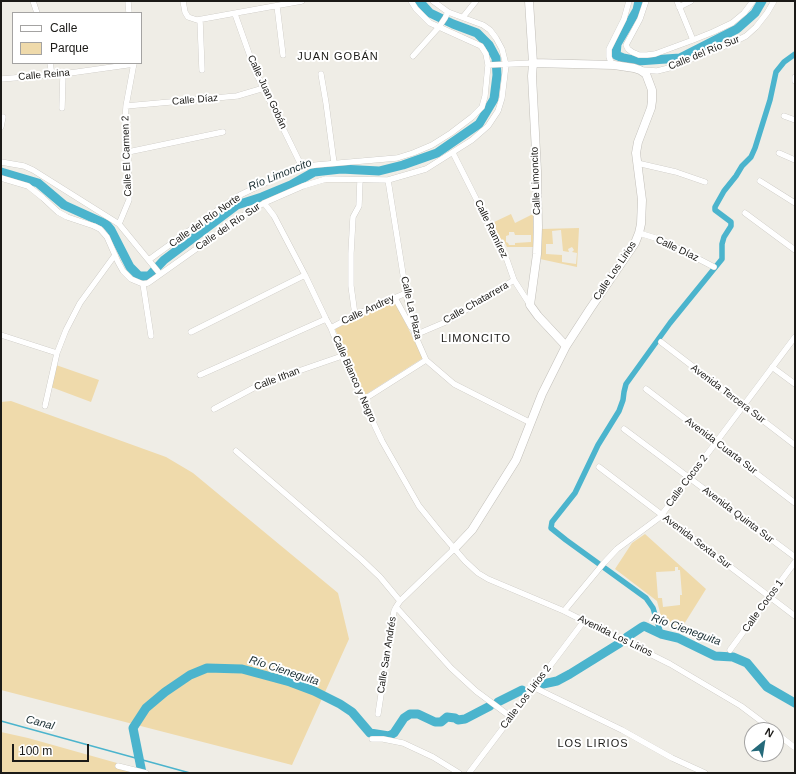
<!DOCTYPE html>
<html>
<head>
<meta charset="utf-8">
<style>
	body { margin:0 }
	#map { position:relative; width:796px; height:774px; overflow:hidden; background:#efede6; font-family:Helvetica,sans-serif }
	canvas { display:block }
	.frame { position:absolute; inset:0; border:2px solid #1b1a17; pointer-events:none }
	.legend { position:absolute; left:12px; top:12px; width:130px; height:52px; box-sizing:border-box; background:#fff; border:1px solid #a4a3a2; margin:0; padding:5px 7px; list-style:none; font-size:12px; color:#1b1a17 }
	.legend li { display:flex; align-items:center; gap:8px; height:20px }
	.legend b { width:20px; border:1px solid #a4a3a2 }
	.north { position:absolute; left:744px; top:722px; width:40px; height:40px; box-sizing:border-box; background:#fff; border:1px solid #a4a3a2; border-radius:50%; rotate:30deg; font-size:11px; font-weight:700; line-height:16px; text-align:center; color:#1b1a17 }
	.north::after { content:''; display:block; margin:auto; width:14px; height:18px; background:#256a7a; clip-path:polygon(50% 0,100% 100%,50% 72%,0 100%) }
	.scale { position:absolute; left:12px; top:744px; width:77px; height:18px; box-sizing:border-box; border:2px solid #1b1a17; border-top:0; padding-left:5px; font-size:12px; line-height:14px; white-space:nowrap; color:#1b1a17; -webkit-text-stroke:3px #fff; paint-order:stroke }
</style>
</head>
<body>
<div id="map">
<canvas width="796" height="774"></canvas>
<div class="frame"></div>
<ul class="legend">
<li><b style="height:5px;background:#fff"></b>Calle</li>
<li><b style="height:11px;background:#efdaab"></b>Parque</li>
</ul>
<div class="north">N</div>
<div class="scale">100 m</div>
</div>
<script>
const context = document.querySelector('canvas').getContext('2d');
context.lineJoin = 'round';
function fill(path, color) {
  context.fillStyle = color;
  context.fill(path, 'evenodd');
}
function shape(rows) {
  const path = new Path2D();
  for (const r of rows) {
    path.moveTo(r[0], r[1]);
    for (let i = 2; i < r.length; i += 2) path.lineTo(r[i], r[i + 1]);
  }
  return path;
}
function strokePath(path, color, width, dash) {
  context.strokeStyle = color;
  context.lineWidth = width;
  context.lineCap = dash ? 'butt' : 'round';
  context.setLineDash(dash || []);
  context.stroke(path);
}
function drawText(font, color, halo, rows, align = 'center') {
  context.font = font + ' Helvetica,sans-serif';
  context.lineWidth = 4;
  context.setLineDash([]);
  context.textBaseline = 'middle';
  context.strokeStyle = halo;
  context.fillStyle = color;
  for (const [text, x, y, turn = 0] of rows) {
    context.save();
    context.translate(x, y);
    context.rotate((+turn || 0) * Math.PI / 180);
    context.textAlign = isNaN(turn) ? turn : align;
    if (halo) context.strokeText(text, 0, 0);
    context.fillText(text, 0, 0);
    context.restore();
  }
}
fill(shape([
	[511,214,515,223,533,214,533,247,507,247,503,239,499,241,490,224],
	[509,232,514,232,515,235,531,235,531,242,515,243,515,245,509,245,508,243,506,242,506,236,509,235],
	[579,228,577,267,540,259,541,229],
	[561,230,563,251,569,252,568,249,572,247,574,250,572,252,577,253,576,264,562,262,562,255,546,254,546,244,553,244,552,231],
	[394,300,423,358,365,395,335,329],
	[56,365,99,380,91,402,51,387],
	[11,401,166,457,193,473,338,593,349,639,292,765,1,690,1,402],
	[645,534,706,589,681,629,663,624,657,601,615,569,632,543],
	[675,567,678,567,678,570,680,570,682,595,680,595,680,605,663,607,662,598,658,598,656,572,675,571],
	[1,732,28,738,149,772,149,773,1,773]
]), '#efdaab');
strokePath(shape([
	[1,721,190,773]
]), '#4bb4cd', 1.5);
strokePath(shape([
	[661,634,653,608,646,598,566,540,551,528,552,522,575,493,598,445,619,411,623,400,624,392,626,384,670,323,722,259,722,244,724,237,731,226,731,222,715,210,715,207,724,191,736,176,742,166,751,157,755,148,770,100,776,72,784,62,795,54]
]), '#4bb4cd', 5.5);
strokePath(shape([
	[639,1,637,10,617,44,616,55,623,58,638,61,680,58,737,29,755,13,762,1],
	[1,172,38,183,64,205,106,224,111,230,130,267,139,276,149,276,164,260,237,205,262,197,291,185,314,172,341,169,379,171,403,165,437,153,479,124,494,99,497,75,496,58,489,45,477,33,453,24,430,13,419,1],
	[627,637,642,627,644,626,661,634,678,638,715,656,733,657,747,663,767,687,795,703],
	[543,684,557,681,570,674,620,643],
	[498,702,522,690],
	[142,773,133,728,146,708,165,692,190,675,207,668,242,669,290,682,314,691,340,704,352,712,370,733,389,736,394,733,404,718,410,714,418,714,435,722,441,722,447,717,455,718,458,720,465,719,490,706]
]), '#4bb4cd', 9);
const street = shape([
	[33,1,37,13],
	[128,1,129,13],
	[183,1,185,12,188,17,197,20,302,1],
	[411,1,416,9,430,23,439,27,445,18,448,12],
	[646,1,640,19,626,45,628,49,632,52,639,55,647,55,655,54,693,40,713,32,732,23,744,13,753,1],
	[677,1,693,40],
	[277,6,283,55],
	[679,7,691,1],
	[235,14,256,73,302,167],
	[463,17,476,1],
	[200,20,202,70],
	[50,63,52,75],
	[488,65,533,63],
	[614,65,611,62,609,57,609,49,624,19,629,1],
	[642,70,657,71,669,68,730,44,746,36,756,27,767,13,774,1],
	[321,74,326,103,334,163],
	[795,77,795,81],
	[1,79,63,74,134,64],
	[126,106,237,96,264,88],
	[62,108,63,74],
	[784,116,795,120],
	[1,127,3,117],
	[128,152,223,132],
	[453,153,507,260,514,280,530,305],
	[779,153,795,160],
	[1,162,24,166,33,170,119,224,160,274],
	[637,163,676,172,705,182],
	[1,178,28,186,43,198,58,212,67,217,94,226,100,229,107,237,118,262,123,271,131,279,143,284,148,283,244,215,264,203,303,186,326,179,388,180,426,169,472,140,488,126,498,111,502,98,506,65,502,49,496,38,490,30,483,25,448,12,433,1],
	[388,180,406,293,415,335,426,360,454,384,531,423],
	[760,181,795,203],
	[264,203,274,216,305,275,326,319,331,328,342,356,382,441,419,506,440,532,465,561,478,573,488,579,564,611,670,664,741,706,773,730],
	[745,213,795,250],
	[119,224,129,200,128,152,125,123,126,106,134,63],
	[639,233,662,240,714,267],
	[150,259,226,204,240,195,271,180,302,167,316,165,397,158,413,153,432,145,451,133,472,117,482,107,485,96,488,65,486,54,481,46,439,27,413,56],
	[143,284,151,336],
	[395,298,411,327],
	[355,315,351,286,351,253,353,217,359,206,360,180],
	[331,328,355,315,406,293],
	[191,332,305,275],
	[1,335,57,353],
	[415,335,448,321,514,280],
	[661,342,795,445],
	[772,367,795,384],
	[200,375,326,319],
	[646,389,795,503],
	[363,400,426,360],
	[45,406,57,353,66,330,80,303,115,255],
	[214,409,261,384,342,356],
	[624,429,795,557],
	[236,451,361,559,380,577,400,601],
	[599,467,795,616],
	[396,607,451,668,476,691,511,717],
	[564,611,603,564,617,549,660,517,795,337],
	[730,650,795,562],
	[533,687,622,730,672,758,705,773],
	[378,714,394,611,396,607,400,601,454,549],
	[776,733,794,747],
	[372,739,383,739,403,743,433,757,459,773],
	[118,766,146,773],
	[469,773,584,621]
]);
const secondary = shape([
	[529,1,533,63,532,76,537,171,538,227,537,254,530,305,538,316,566,346],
	[454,549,472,530,516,460,542,394,566,346,590,309,635,243,639,233,641,224,642,200,636,153,638,142,651,108,652,101,652,90,646,74,640,70,634,68,614,65,533,63]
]);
strokePath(street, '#c1beb8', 6);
strokePath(secondary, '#c1beb8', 9);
strokePath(street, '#fff', 5.5);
strokePath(secondary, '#fff', 8);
drawText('10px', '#1b1a17', '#fff', [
	["Calle del Río Sur",704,53,-22],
	["Calle Reina",44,75,-5],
	["Calle Juan Gobán",267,92,65],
	["Calle Díaz",195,100,-5],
	["Calle El Carmen 2",127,156,-92],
	["Calle Limoncito",536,181,-92],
	["Calle del Río Norte",205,221,-35],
	["Calle del Río Sur",228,227,-34],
	["Calle Ramírez",491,229,64],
	["Calle Díaz",677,249,25],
	["Calle Los Lirios",615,271,-56],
	["Calle Chatarrera",476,303,-30],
	["Calle La Plaza",411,308,77],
	["Calle Andrey",368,310,-25],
	["Calle Ithan",277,379,-21],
	["Calle Blanco y Negro",354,379,66],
	["Avenida Tercera Sur",728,394,37],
	["Avenida Cuarta Sur",721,446,37],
	["Calle Cocos 2",687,481,-53],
	["Avenida Quinta Sur",738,515,37],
	["Avenida Sexta Sur",697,542,37],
	["Calle Cocos 1",763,606,-54],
	["Avenida Los Lirios",615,636,26],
	["Calle San Andrés",387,655,-81],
	["Calle Los Lirios 2",526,697,-53]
]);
context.letterSpacing = '1px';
drawText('11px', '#1b1a17', '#fff', [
	["JUAN GOBÁN",338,57],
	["LIMONCITO",476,339],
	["LOS LIRIOS",593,744]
]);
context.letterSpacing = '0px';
drawText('italic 11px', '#192d32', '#fff', [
	["Río Limoncito",280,175,-22],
	["Río Cieneguita",686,630,20],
	["Río Cieneguita",284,671,18],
	["Canal",40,723,15]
]);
</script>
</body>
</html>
